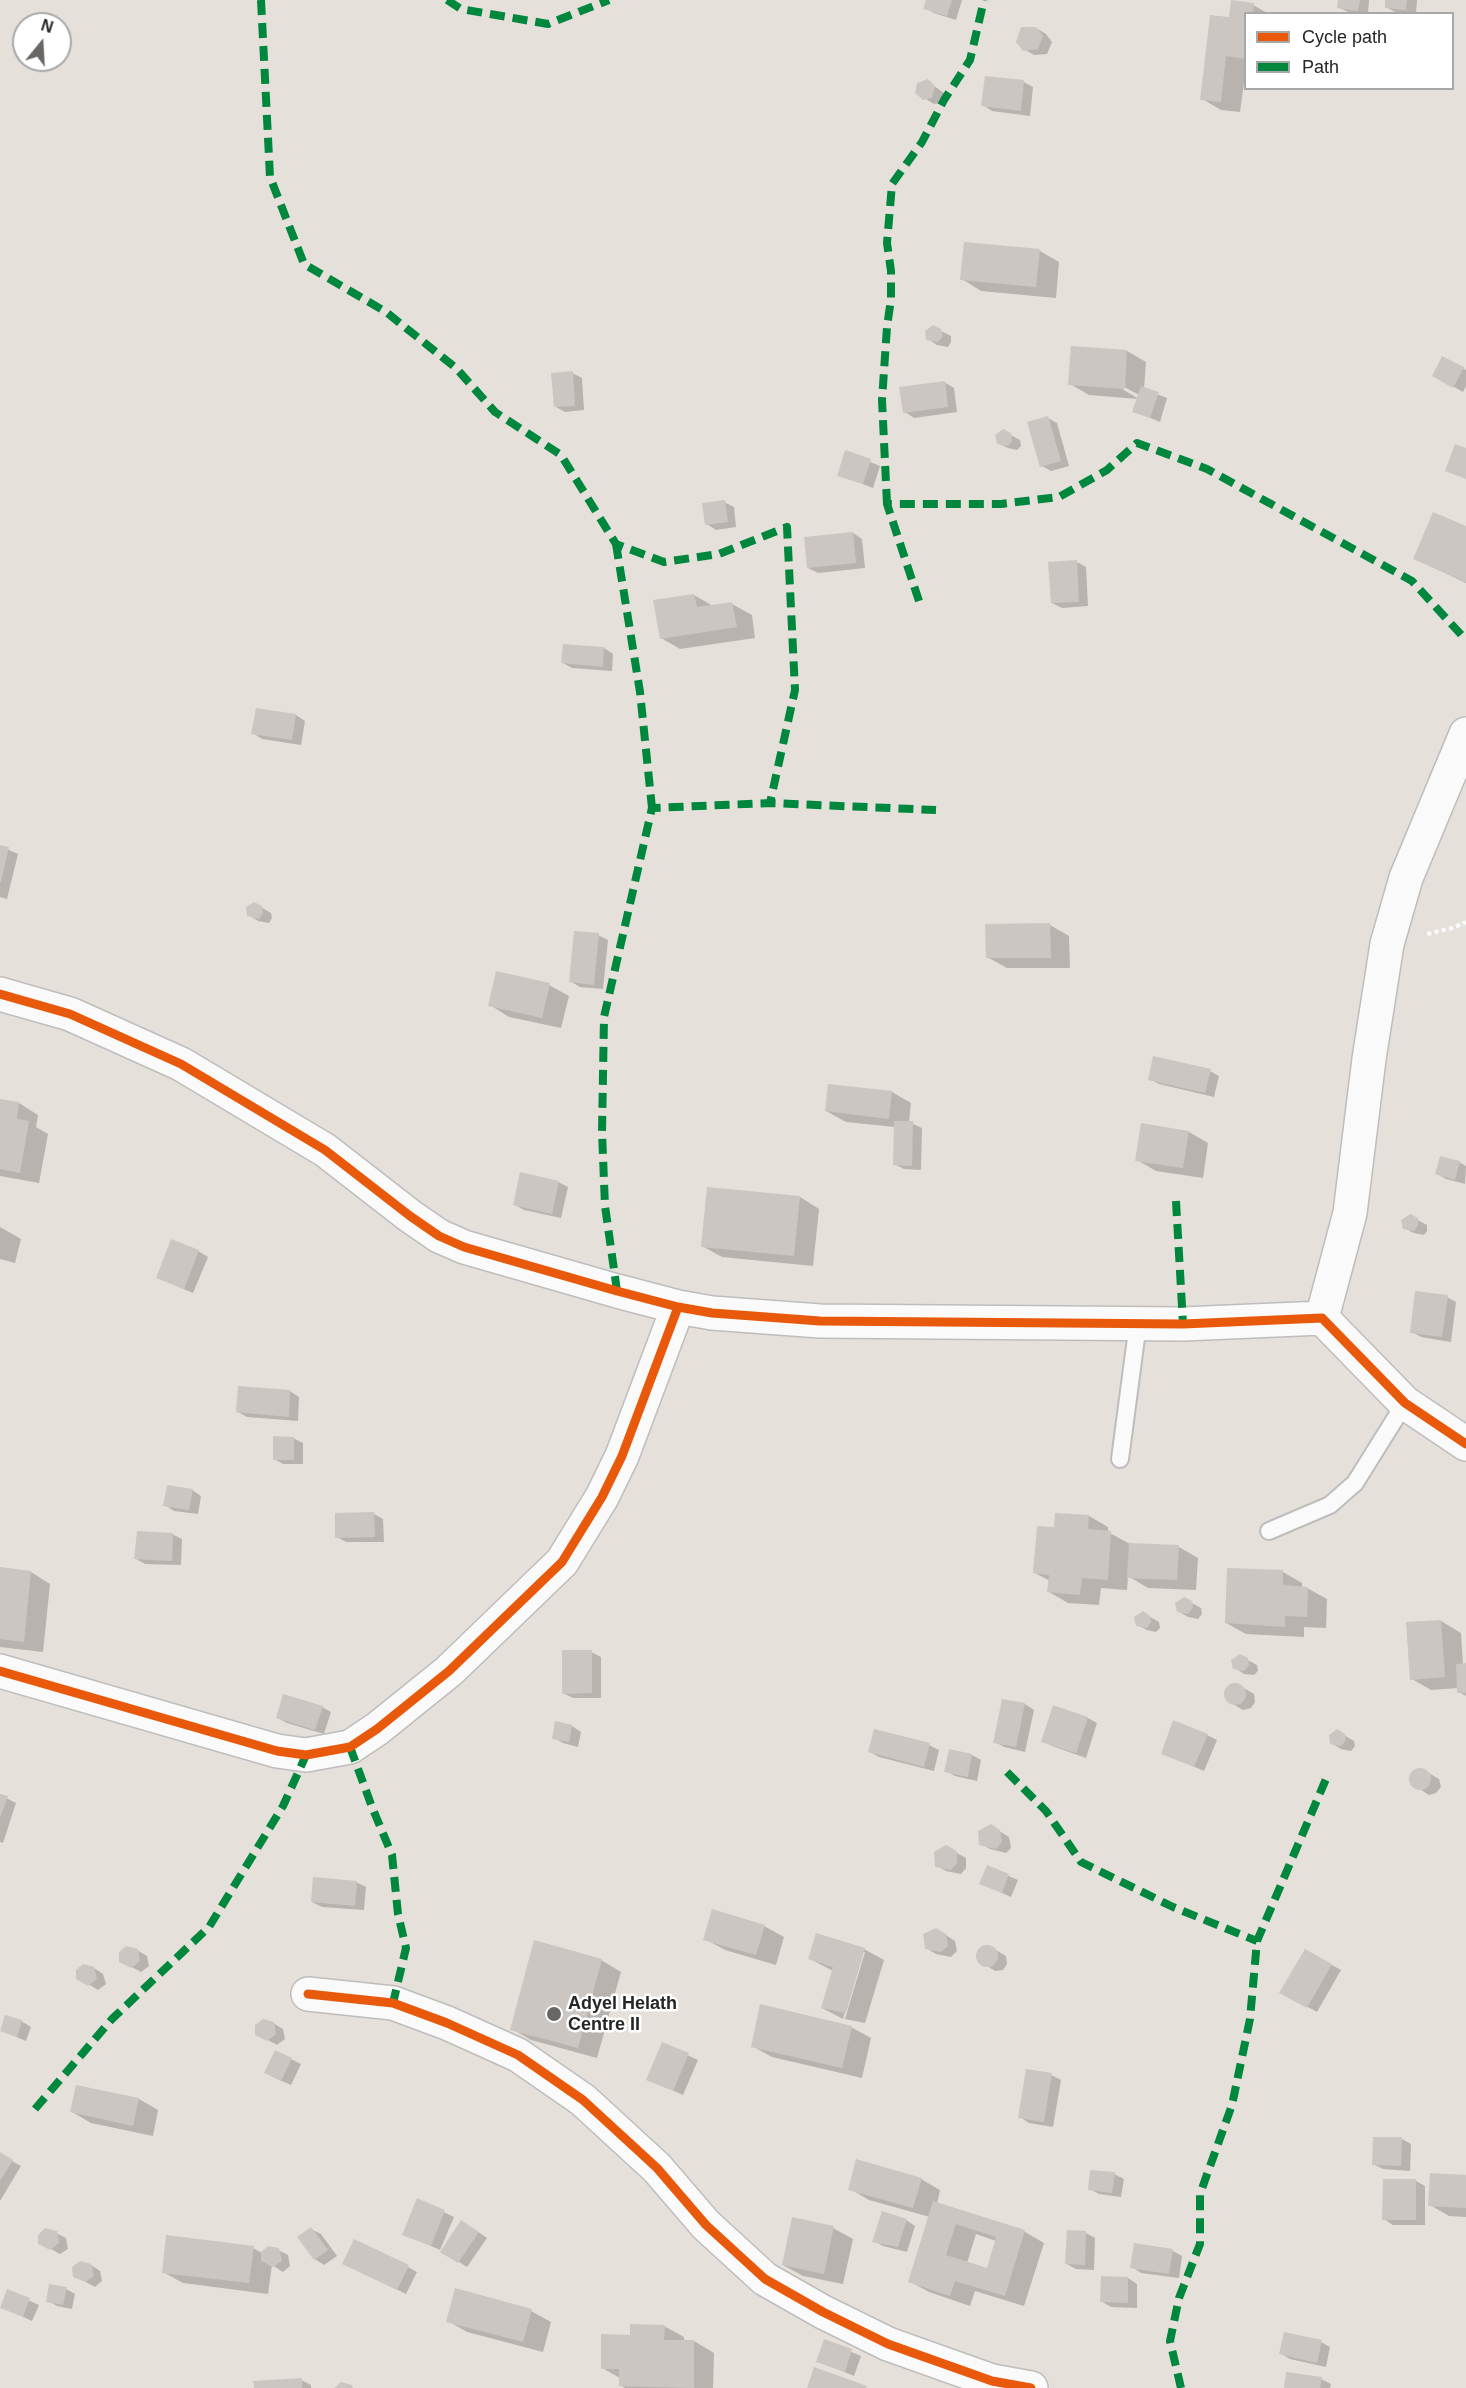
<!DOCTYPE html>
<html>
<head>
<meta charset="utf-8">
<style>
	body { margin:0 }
	#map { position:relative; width:1466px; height:2388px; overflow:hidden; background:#e6e0db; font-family:Arial,sans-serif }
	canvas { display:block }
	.legend { position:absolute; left:1244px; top:12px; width:210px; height:78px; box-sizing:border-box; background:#fff; border:2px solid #a8a8a8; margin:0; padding:8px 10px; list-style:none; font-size:18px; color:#262626 }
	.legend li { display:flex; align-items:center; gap:12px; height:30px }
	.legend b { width:30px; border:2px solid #a8a8a8 }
	.north { position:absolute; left:12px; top:12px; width:60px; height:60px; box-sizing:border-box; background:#fff; border:2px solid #a8a8a8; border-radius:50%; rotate:18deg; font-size:16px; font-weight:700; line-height:24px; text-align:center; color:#262626 }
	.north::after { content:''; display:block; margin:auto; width:21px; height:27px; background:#696765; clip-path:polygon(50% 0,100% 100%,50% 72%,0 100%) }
</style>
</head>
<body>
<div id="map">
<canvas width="1466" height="2388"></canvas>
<ul class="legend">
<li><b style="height:8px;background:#e8590c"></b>Cycle path</li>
<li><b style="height:8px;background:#00873e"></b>Path</li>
</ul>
<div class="north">N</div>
</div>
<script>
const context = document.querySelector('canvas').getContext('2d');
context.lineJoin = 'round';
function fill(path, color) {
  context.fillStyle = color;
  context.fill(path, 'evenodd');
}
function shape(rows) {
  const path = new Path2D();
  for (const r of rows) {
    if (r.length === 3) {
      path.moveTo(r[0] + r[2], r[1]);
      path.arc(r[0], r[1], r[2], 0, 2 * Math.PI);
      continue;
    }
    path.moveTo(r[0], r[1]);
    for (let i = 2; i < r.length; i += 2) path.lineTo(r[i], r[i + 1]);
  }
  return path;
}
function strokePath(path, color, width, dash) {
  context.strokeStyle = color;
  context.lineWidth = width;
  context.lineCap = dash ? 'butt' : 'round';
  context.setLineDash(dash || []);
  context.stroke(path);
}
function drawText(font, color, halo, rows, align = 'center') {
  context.font = font + ' Arial,sans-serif';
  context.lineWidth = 5;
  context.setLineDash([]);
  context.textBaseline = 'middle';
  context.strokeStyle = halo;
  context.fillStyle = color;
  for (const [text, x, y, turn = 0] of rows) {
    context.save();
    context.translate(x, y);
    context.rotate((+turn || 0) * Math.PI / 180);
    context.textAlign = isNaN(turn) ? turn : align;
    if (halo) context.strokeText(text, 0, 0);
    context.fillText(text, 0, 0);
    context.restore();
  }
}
fill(shape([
	[927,0,962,0,956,20,934,13,925,8],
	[1339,0,1369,0,1368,14,1348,12,1338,7],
	[1387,0,1417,0,1416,14,1395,12,1386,7],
	[1253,5,1269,14,1246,14,1246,68,1240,112,1221,110,1202,99,1230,18],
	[1036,28,1046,34,1052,42,1047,54,1034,55,1024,49],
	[986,77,1024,82,1033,87,1030,116,992,111,983,105],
	[927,81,944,93,941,103,934,104,924,98],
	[1040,251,1059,262,1056,298,981,291,962,279],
	[941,331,951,336,951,342,948,347,937,345,928,339],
	[1127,351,1146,362,1144,389,1167,398,1160,422,1134,411,1138,399,1089,395,1070,384],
	[1119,384,1139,395,1139,399,1117,386],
	[1443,358,1466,370,1466,386,1463,392,1434,376],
	[572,373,582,378,584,410,565,412,556,407],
	[944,382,954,388,957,412,914,418,905,412],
	[1048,418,1057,423,1069,466,1051,471,1042,466],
	[1003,431,1020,440,1021,446,1017,450,1008,448,998,443],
	[846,452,880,466,873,488,839,475],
	[724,502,734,507,736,527,716,530,707,524],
	[1466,528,1466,583,1415,559],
	[853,533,862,539,865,568,818,573,808,568],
	[1077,562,1086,567,1088,606,1062,608,1052,603],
	[694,595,713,606,732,604,752,615,755,638,680,649,661,638],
	[604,648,613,654,612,671,572,668,563,663],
	[296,715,305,721,301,745,262,739,253,733],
	[0,846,18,854,7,899,0,897],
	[254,903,271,913,272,918,269,923,258,921,249,915],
	[1050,925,1069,936,1070,968,1007,968,987,957],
	[598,935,608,940,603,989,580,987,570,981],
	[549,985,569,996,561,1028,509,1017,490,1005],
	[1210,1071,1219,1076,1214,1097,1159,1084,1150,1079],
	[829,1085,892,1092,911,1103,909,1122,922,1128,921,1170,904,1169,894,1164,895,1127,846,1122,826,1111],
	[0,1100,19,1103,38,1115,36,1127,48,1134,39,1183,0,1176],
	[1189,1132,1208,1143,1203,1178,1156,1171,1137,1160],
	[1459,1162,1466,1166,1465,1184,1446,1179,1437,1174],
	[558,1182,568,1187,561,1218,524,1210,515,1205],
	[800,1197,819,1209,813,1266,722,1257,702,1246],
	[1410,1216,1427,1225,1427,1231,1424,1235,1414,1233,1404,1228],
	[0,1227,21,1239,15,1263,0,1259],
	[198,1251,208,1257,193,1293,158,1278],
	[1447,1297,1456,1302,1451,1342,1421,1337,1412,1332],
	[240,1388,290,1391,299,1397,298,1421,247,1417,238,1412],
	[293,1438,303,1443,303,1464,283,1464,274,1459],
	[192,1490,201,1496,198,1514,174,1511,165,1505],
	[374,1514,383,1519,384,1542,346,1542,337,1537],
	[1089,1516,1108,1527,1108,1532,1130,1544,1179,1547,1198,1558,1196,1590,1148,1588,1128,1576,1127,1590,1101,1588,1099,1605,1068,1603,1049,1592,1050,1581,1035,1573,1055,1529],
	[172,1534,182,1539,181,1565,145,1564,136,1559],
	[0,1569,31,1572,50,1584,43,1652,0,1647],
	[1283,1572,1302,1583,1302,1588,1307,1588,1327,1599,1326,1628,1304,1627,1304,1637,1246,1634,1226,1623],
	[1192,1603,1201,1608,1202,1614,1198,1619,1188,1617,1178,1611],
	[1143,1613,1159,1622,1160,1628,1156,1632,1147,1630,1137,1625],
	[1441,1621,1461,1633,1463,1665,1466,1665,1466,1696,1459,1692,1459,1688,1431,1690,1412,1679],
	[591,1652,601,1657,601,1698,573,1698,563,1693],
	[1240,1656,1257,1665,1258,1671,1254,1675,1244,1674,1235,1668],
	[1237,1684,1254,1694,1255,1702,1251,1708,1243,1710,1226,1700,1225,1692,1229,1686],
	[1025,1704,1034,1710,1025,1752,1004,1747,995,1742],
	[322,1707,331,1712,324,1734,287,1723,278,1718],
	[1054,1707,1088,1718,1097,1723,1086,1758,1052,1746,1042,1741],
	[572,1726,581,1732,578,1747,563,1743,554,1738],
	[1337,1731,1354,1741,1355,1746,1351,1751,1341,1749,1331,1743],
	[1207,1735,1217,1740,1204,1771,1162,1753],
	[929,1745,939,1750,934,1771,879,1757,870,1752],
	[950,1751,972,1755,981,1760,977,1781,955,1776,946,1771],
	[1422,1769,1439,1779,1441,1787,1436,1793,1429,1795,1412,1784,1411,1777,1414,1770],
	[0,1795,16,1803,3,1843,0,1842],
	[991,1826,1009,1837,1011,1848,1006,1853,990,1849,981,1844],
	[946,1847,966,1858,966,1868,961,1874,946,1871,937,1866],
	[988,1867,1018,1880,1011,1897,991,1888],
	[356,1882,366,1887,364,1910,322,1907,312,1902],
	[764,1926,784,1937,776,1965,725,1950,705,1939],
	[946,1935,955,1941,957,1951,951,1957,936,1954,926,1948],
	[989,1946,1006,1956,1007,1964,1003,1970,995,1971,979,1961,977,1953,981,1947],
	[864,1949,884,1960,865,2023,845,2019,865,1952,862,1952,843,2019,822,2008,833,1971,810,1959],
	[137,1950,147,1956,149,1966,141,1972,130,1966],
	[1306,1951,1341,1970,1317,2012,1281,1992],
	[601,1960,621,1972,597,2058,531,2040,512,2029],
	[94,1968,103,1974,106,1984,98,1990,78,1978],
	[21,2021,31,2027,26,2041,2,2031],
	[273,2023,283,2029,285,2039,277,2045,266,2039],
	[851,2027,871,2038,862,2078,772,2057,752,2046],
	[663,2044,698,2060,683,2095,648,2079],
	[276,2052,301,2064,291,2085,275,2078],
	[1051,2075,1061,2080,1053,2127,1029,2123,1020,2117],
	[139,2099,158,2110,153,2136,91,2123,72,2112],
	[1374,2138,1402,2139,1411,2144,1410,2171,1383,2169,1373,2164],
	[0,2154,21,2166,0,2201],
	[1114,2174,1124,2179,1121,2197,1099,2194,1090,2189],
	[1466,2177,1466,2217,1449,2216,1430,2205],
	[921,2179,940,2190,937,2204,1025,2232,1044,2243,1024,2306,975,2291,970,2306,929,2292,909,2281,930,2217,869,2200,850,2189],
	[976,2234,996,2241,988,2269,967,2263],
	[1416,2181,1425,2186,1425,2225,1393,2225,1384,2219],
	[418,2200,454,2217,440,2250,404,2234],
	[906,2220,915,2226,907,2252,883,2246,874,2241],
	[471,2227,487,2238,467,2267,442,2251],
	[833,2228,853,2239,843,2284,803,2276,783,2265],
	[311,2229,321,2234,337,2256,324,2265,315,2259],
	[56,2233,66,2238,68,2249,60,2254,40,2243],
	[1086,2233,1095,2238,1094,2270,1076,2269,1067,2264],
	[1135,2245,1173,2251,1182,2256,1179,2278,1141,2273,1132,2267],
	[253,2248,262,2253,278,2250,288,2255,290,2266,283,2272,272,2265,268,2294,183,2283,163,2272],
	[91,2265,100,2271,102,2281,95,2287,84,2281],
	[408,2267,417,2272,406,2294,354,2268],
	[1128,2278,1137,2284,1137,2308,1111,2307,1101,2301],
	[66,2289,75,2294,72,2309,57,2306,48,2301],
	[8,2291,39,2305,32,2321,2,2307],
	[531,2311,551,2322,543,2352,467,2332,448,2321],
	[664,2326,684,2337,684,2341,694,2341,714,2353,713,2388,625,2388,620,2385,620,2378,602,2368],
	[825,2341,861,2356,854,2376,818,2361],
	[1321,2342,1330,2347,1326,2367,1290,2359,1281,2354],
	[1321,2379,1331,2384,1330,2388,1285,2388],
	[301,2380,311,2385,311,2388,255,2388]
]), '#0003');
fill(shape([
	[926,0,952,0,947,16,923,9],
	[1231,0,1254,3,1253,14,1246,14,1246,59,1226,56,1221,102,1200,100,1210,15,1229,17],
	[1338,0,1360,0,1358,11,1337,8],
	[1385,0,1407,0,1406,10,1385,8],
	[1021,27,1036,27,1043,36,1038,49,1023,51,1016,42],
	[985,76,1024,80,1021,111,981,106],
	[928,79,935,86,932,98,923,100,915,93,917,83],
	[964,242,1040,249,1036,287,960,280],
	[933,325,941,329,943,336,938,342,926,340,925,331],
	[1071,346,1127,350,1125,389,1068,385],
	[1442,356,1464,367,1453,388,1432,376],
	[573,371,575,406,554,407,551,373],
	[945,381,948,407,903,413,899,387],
	[1141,386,1159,392,1150,418,1132,412],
	[1048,416,1061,461,1040,467,1027,422],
	[1003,429,1011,433,1012,441,1008,446,997,444,995,435],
	[1455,444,1466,448,1466,479,1445,471],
	[845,450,871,459,863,484,837,476],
	[725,500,728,522,705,525,702,503],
	[1433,512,1466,526,1466,582,1413,559],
	[853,532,856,563,807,568,804,537],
	[1077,560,1079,602,1051,603,1048,562],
	[694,594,697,607,732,602,737,627,660,639,653,600],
	[563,644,604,647,603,667,561,663],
	[256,708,296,714,292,740,251,734],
	[0,845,9,847,1,882,0,882],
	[254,902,262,906,263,913,259,919,247,916,246,907],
	[1050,923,1051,958,986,958,985,924],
	[574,931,599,933,594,985,569,982],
	[496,971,550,983,542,1018,488,1006],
	[1153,1056,1211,1069,1205,1093,1148,1080],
	[828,1084,892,1091,889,1119,825,1111],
	[0,1099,19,1102,17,1119,29,1121,20,1173,0,1169],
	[894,1121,913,1121,912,1166,893,1165],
	[1141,1123,1189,1131,1183,1168,1135,1161],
	[1440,1156,1460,1161,1455,1180,1435,1174],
	[520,1172,559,1181,552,1214,513,1205],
	[707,1187,800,1196,794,1256,701,1247],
	[1410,1214,1418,1218,1418,1225,1414,1231,1403,1229,1401,1220],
	[171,1239,199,1250,184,1289,156,1278],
	[1415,1291,1448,1295,1442,1337,1410,1333],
	[238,1386,290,1390,289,1417,236,1412],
	[273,1436,294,1437,294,1460,273,1460],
	[167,1485,193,1489,189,1510,163,1506],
	[374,1512,375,1537,335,1538,335,1513],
	[1055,1513,1089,1515,1088,1529,1111,1531,1108,1580,1082,1578,1080,1595,1047,1592,1049,1575,1033,1573,1037,1526,1054,1527],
	[137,1531,173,1533,172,1561,134,1559],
	[1129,1543,1179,1545,1177,1580,1127,1578],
	[0,1567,31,1571,24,1642,0,1639],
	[1227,1568,1283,1570,1283,1585,1308,1587,1307,1617,1285,1616,1285,1627,1225,1623],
	[1184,1597,1192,1601,1193,1608,1188,1614,1177,1612,1175,1603],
	[1143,1611,1150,1616,1151,1622,1147,1628,1136,1626,1134,1617],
	[1441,1620,1445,1677,1410,1680,1406,1622],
	[562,1650,592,1650,592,1693,562,1694],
	[1240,1654,1248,1658,1249,1665,1244,1671,1233,1669,1231,1660],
	[1466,1663,1466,1693,1457,1693,1456,1664],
	[1235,1694,11],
	[283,1694,323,1706,315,1730,276,1718],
	[1002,1699,1025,1703,1016,1747,993,1743],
	[1053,1705,1088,1717,1076,1753,1041,1742],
	[1173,1720,1208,1734,1194,1767,1161,1754],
	[555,1721,572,1725,569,1742,552,1739],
	[874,1729,930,1743,924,1767,868,1752],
	[1337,1729,1345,1734,1346,1740,1341,1746,1330,1744,1329,1735],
	[949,1749,972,1754,968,1777,944,1772],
	[1420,1779,11],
	[0,1794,8,1796,0,1818],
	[991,1824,1000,1830,1002,1842,996,1849,979,1845,978,1831],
	[946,1845,957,1851,957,1863,951,1870,935,1867,934,1852],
	[987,1865,1009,1874,1002,1893,979,1884],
	[313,1877,357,1881,355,1906,311,1902],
	[712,1909,765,1925,756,1955,703,1940],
	[936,1928,946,1934,948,1946,941,1952,925,1949,923,1934],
	[816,1933,865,1948,846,2013,821,2008,833,1967,808,1959],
	[534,1940,602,1959,578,2048,510,2030],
	[987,1956,11],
	[126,1946,138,1949,140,1961,131,1968,119,1962,119,1952],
	[1305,1949,1332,1964,1307,2008,1279,1993],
	[83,1964,94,1967,97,1979,88,1986,76,1979,76,1970],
	[760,2004,852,2026,842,2068,751,2047],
	[5,2015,22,2020,17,2037,0,2031],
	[263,2019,274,2022,276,2034,267,2041,255,2035,255,2025],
	[662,2042,689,2053,673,2091,646,2080],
	[275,2050,292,2058,281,2081,264,2073],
	[1026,2069,1052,2073,1044,2122,1018,2118],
	[76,2085,139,2098,133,2126,70,2112],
	[1373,2137,1402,2137,1401,2166,1372,2165],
	[0,2152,13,2160,0,2181],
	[856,2159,922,2178,913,2208,848,2190],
	[1090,2170,1115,2172,1112,2193,1088,2190],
	[1430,2173,1466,2175,1466,2208,1428,2206],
	[1383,2179,1416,2179,1416,2220,1382,2220],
	[417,2198,445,2210,431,2246,402,2235],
	[933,2201,1025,2230,1005,2296,955,2281,950,2296,908,2282],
	[956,2224,996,2237,987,2268,946,2255],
	[882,2211,907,2219,898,2247,872,2242],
	[792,2217,834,2226,824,2274,782,2265],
	[461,2220,479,2232,458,2263,440,2252],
	[311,2227,328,2250,314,2260,297,2237],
	[45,2228,57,2231,59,2243,50,2250,38,2244,38,2235],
	[1067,2230,1086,2231,1085,2265,1065,2264],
	[166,2235,254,2246,249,2283,162,2273],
	[354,2239,409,2265,397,2290,342,2264],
	[1134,2243,1173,2249,1169,2274,1130,2268],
	[268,2246,279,2248,282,2261,273,2267,261,2261,261,2252],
	[80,2261,91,2264,94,2276,85,2282,73,2277,72,2267],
	[1101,2276,1128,2277,1128,2303,1100,2302],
	[49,2284,67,2287,63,2305,46,2302],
	[455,2288,532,2309,523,2342,446,2322],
	[7,2289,30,2298,23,2317,0,2308],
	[630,2324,665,2325,664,2340,694,2340,694,2388,619,2386,619,2369,601,2369,601,2334,630,2335],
	[1284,2332,1322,2340,1317,2363,1279,2354],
	[824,2339,852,2349,845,2372,816,2362],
	[814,2367,867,2386,866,2388,807,2388],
	[1286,2372,1322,2377,1320,2388,1284,2388],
	[302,2378,302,2388,254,2388,253,2381],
	[341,2382,352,2385,353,2388,334,2388]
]), '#cbc6c2');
const service = shape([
	[1120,1459,1138,1323],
	[1269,1531,1330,1505,1355,1483,1405,1403]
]);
const minor = shape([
	[0,994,70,1014,181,1064,325,1150,410,1216,439,1236,464,1247,617,1291,678,1307,712,1313,820,1321,1183,1324,1322,1318,1405,1403,1466,1444],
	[1322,1318,1350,1213,1369,1059,1387,944,1406,878,1466,734],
	[0,1671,277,1751,306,1755,350,1747,377,1729,449,1671,562,1562,602,1497,622,1456,678,1307],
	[308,1994,393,2003,447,2023,518,2055,583,2100,657,2168,706,2225,765,2279,823,2312,888,2344,992,2381,1031,2388]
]);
strokePath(service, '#bebdbd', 20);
strokePath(minor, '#bebdbd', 36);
strokePath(shape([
	[1427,934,1452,928,1466,922]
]), '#fbfafa', 4, [4.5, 3]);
strokePath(service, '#fbfafa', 16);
strokePath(minor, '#fbfafa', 33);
strokePath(shape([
	[261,0,270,177,304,264,386,312,456,368,495,412,561,455,616,544,664,562,719,554,787,527,795,690,770,803],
	[447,0,461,9,548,24,609,0],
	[887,504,882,400,887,327,891,299,891,271,887,243,892,184,922,142,944,100,970,60,984,0],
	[616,544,640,692,652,808],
	[919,601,887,504,1001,504,1059,497,1107,470,1137,443,1207,469,1412,581,1466,640],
	[1176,1201,1183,1324],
	[617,1291,605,1206,602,1132,604,1017,652,808,770,803,936,810],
	[350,1747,372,1807,392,1855,398,1914,406,1948,393,2003],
	[1007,1772,1046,1811,1081,1862,1173,1907,1257,1941],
	[35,2109,112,2019,209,1927,283,1806,306,1755],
	[1181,2388,1170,2341,1179,2298,1200,2244,1200,2194,1232,2105,1250,2019,1257,1941,1326,1779]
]), '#00873e', 8, [15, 8]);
strokePath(shape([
	[0,994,70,1014,181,1064,325,1150,410,1216,439,1236,464,1247,617,1291,678,1307,712,1313,820,1321,1183,1324,1322,1318,1405,1403,1466,1444],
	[0,1671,277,1751,306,1755,350,1747,377,1729,449,1671,562,1562,602,1497,622,1456,678,1307],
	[308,1994,393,2003,447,2023,518,2055,583,2100,657,2168,706,2225,765,2279,823,2312,888,2344,992,2381,1031,2388]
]), '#e8590c', 9);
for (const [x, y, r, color] of [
	[554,2014,8,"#696765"]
]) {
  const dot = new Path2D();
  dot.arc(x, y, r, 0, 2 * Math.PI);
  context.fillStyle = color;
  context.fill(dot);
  strokePath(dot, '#fff', 2);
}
drawText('bold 18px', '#262626', '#fff', [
	["Adyel Helath",568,2004],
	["Centre II",568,2025]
], 'left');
</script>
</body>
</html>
